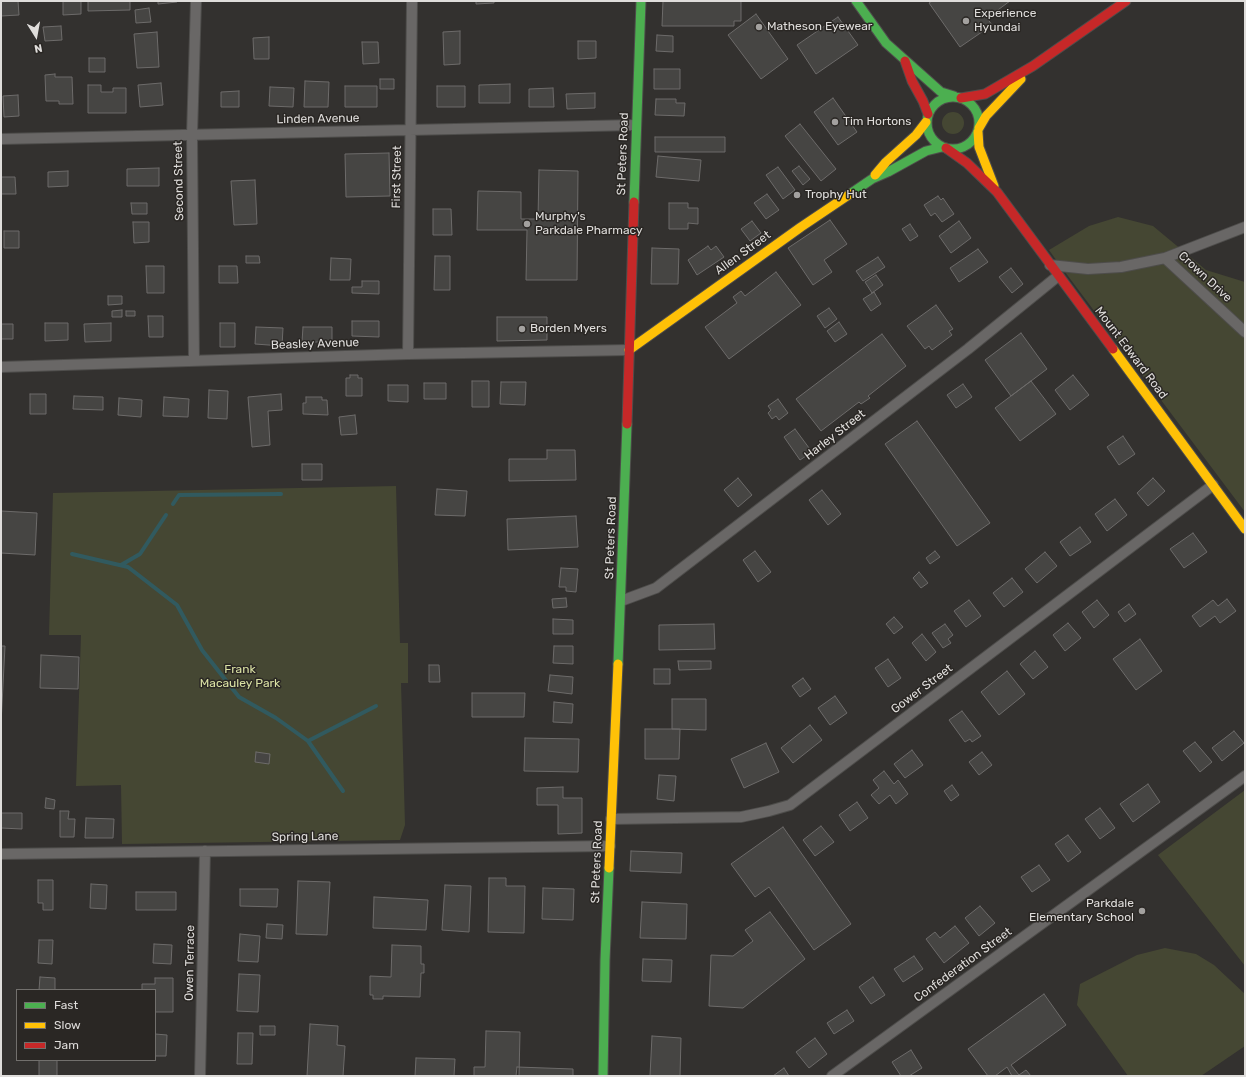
<!DOCTYPE html>
<html>
<head>
<meta charset="utf-8">
<style>
	body { margin:0 }
	#map { position:relative; width:1246px; height:1077px; overflow:hidden; background:#33312f; font-family:Rubik,sans-serif }
	canvas { display:block }
	.frame { position:absolute; inset:0; border:2px solid #dfdddb; pointer-events:none }
	.legend { position:absolute; left:16px; top:989px; width:140px; height:72px; box-sizing:border-box; background:#2a2724; border:1px solid #72706d; margin:0; padding:5px 7px; list-style:none; font-size:12px; color:#dfdddb }
	.legend li { display:flex; align-items:center; gap:8px; height:20px }
	.legend b { width:20px; border:1px solid #72706d }
	.north { position:absolute; left:16px; top:16px; width:40px; height:40px; -webkit-text-stroke:3px #2a2724; paint-order:stroke; rotate:169deg; font-size:11px; font-weight:700; line-height:16px; text-align:center; color:#dfdddb }
	.north::after { content:''; display:block; margin:auto; width:14px; height:18px; background:#dfdddb; clip-path:polygon(50% 0,100% 100%,50% 72%,0 100%) }
</style>
</head>
<body>
<div id="map">
<canvas width="1246" height="1077"></canvas>
<div class="frame"></div>
<ul class="legend">
<li><b style="height:5px;background:#4caf50"></b>Fast</li>
<li><b style="height:5px;background:#ffc107"></b>Slow</li>
<li><b style="height:5px;background:#c62828"></b>Jam</li>
</ul>
<div class="north">N</div>
</div>
<script>
const context = document.querySelector('canvas').getContext('2d');
context.lineJoin = 'round';
function fill(path, color) {
  context.fillStyle = color;
  context.fill(path, 'evenodd');
}
function shape(rows) {
  const path = new Path2D();
  for (const r of rows) {
    if (r.length === 3) {
      path.moveTo(r[0] + r[2], r[1]);
      path.arc(r[0], r[1], r[2], 0, 2 * Math.PI);
      continue;
    }
    path.moveTo(r[0], r[1]);
    for (let i = 2; i < r.length; i += 2) path.lineTo(r[i], r[i + 1]);
  }
  return path;
}
function strokePath(path, color, width, dash) {
  context.strokeStyle = color;
  context.lineWidth = width;
  context.lineCap = dash ? 'butt' : 'round';
  context.setLineDash(dash || []);
  context.stroke(path);
}
function drawText(font, color, halo, rows, align = 'center') {
  context.font = font + ' Rubik,sans-serif';
  context.lineWidth = 3;
  context.setLineDash([]);
  context.textBaseline = 'middle';
  context.strokeStyle = halo;
  context.fillStyle = color;
  for (const [text, x, y, turn = 0] of rows) {
    context.save();
    context.translate(x, y);
    context.rotate((+turn || 0) * Math.PI / 180);
    context.textAlign = isNaN(turn) ? turn : align;
    if (halo) context.strokeText(text, 0, 0);
    context.fillText(text, 0, 0);
    context.restore();
  }
}
fill(shape([
	[953,123,11],
	[1118,217,1153,226,1206,270,1245,282,1245,512,1059,264,1049,250,1089,226],
	[396,486,400,643,408,643,408,683,401,683,405,825,400,840,122,844,121,785,76,786,81,635,49,635,53,493],
	[1245,790,1245,966,1158,855],
	[1165,948,1196,954,1214,965,1245,994,1245,1046,1201,1076,1128,1076,1077,1005,1080,984,1137,955]
]), '#454733');
strokePath(shape([
	[173,504,179,495,281,494],
	[72,554,128,567,177,605,202,650,239,697,276,718,308,741,376,706],
	[121,565,140,554,166,515],
	[308,741,343,791]
]), '#315a5f', 4);
const building = shape([
	[1,1,18,1,19,15,1,16,1,1],
	[63,1,81,1,81,14,63,15,63,1],
	[88,1,130,1,130,10,88,11,88,1],
	[158,1,177,1,177,2,158,4,158,1],
	[476,1,494,1,494,3,476,4,476,1],
	[663,1,741,1,741,21,734,21,734,26,662,26,663,1],
	[932,1,1010,1,987,18,992,25,960,47,929,3,932,1],
	[149,8,151,22,136,23,135,10,149,8],
	[756,14,788,59,761,79,728,35,756,14],
	[838,17,858,45,816,74,797,45,838,17],
	[61,26,62,40,45,41,43,27,61,26],
	[460,31,460,64,444,65,443,32,460,31],
	[157,32,159,67,137,68,134,34,157,32],
	[657,35,673,36,673,52,656,51,657,35],
	[269,37,269,59,254,59,253,38,269,37],
	[578,41,596,41,596,58,578,59,578,41],
	[362,42,378,42,379,63,363,64,362,42],
	[89,58,105,58,105,72,89,72,89,58],
	[654,69,680,69,680,89,654,89,654,69],
	[55,74,55,77,72,77,73,104,59,104,59,101,46,101,45,75,55,74],
	[380,79,394,79,394,89,380,89,380,79],
	[305,81,329,82,328,107,304,107,305,81],
	[161,83,163,105,140,107,138,85,161,83],
	[510,84,510,103,479,103,479,85,510,84],
	[88,85,101,85,101,92,113,92,113,88,126,88,126,113,88,113,88,85],
	[345,86,377,86,377,107,345,107,345,86],
	[437,86,465,86,465,107,437,107,437,86],
	[270,87,294,88,293,107,269,106,270,87],
	[553,88,554,107,529,107,529,89,553,88],
	[239,91,239,107,221,107,221,92,239,91],
	[595,93,595,108,567,109,566,94,595,93],
	[18,95,19,116,4,117,3,96,18,95],
	[833,98,857,132,838,145,814,112,833,98],
	[656,99,676,99,676,103,685,103,684,116,655,115,656,99],
	[800,124,836,169,821,181,785,136,800,124],
	[655,137,725,137,725,152,655,152,655,137],
	[389,153,390,196,346,197,345,154,389,153],
	[658,156,701,160,699,181,656,177,658,156],
	[799,166,810,179,803,185,792,171,799,166],
	[778,167,795,190,783,199,766,175,778,167],
	[159,168,159,186,127,186,127,169,159,168],
	[539,170,578,171,577,280,526,280,527,230,477,230,478,191,521,192,521,219,538,219,539,170],
	[68,171,68,186,48,187,48,172,68,171],
	[1,177,15,177,16,194,1,194,1,177],
	[255,180,257,224,234,225,231,181,255,180],
	[767,194,779,210,766,219,754,203,767,194],
	[938,196,941,200,943,198,954,214,942,222,935,213,931,216,924,205,938,196],
	[131,203,147,203,147,214,132,214,131,203],
	[669,203,688,203,688,208,698,208,698,224,688,223,688,229,669,229,669,203],
	[433,209,451,209,452,235,433,235,433,209],
	[830,220,847,244,824,260,832,272,813,285,788,248,830,220],
	[752,221,761,233,750,241,741,229,752,221],
	[959,221,971,238,951,253,939,236,959,221],
	[133,222,149,222,149,242,134,243,133,222],
	[910,224,918,236,910,241,902,229,910,224],
	[4,231,19,231,19,248,4,248,4,231],
	[708,246,711,250,716,246,724,257,697,275,688,260,708,246],
	[652,248,679,249,678,284,651,284,652,248],
	[978,249,988,262,959,282,950,268,978,249],
	[246,256,259,256,260,263,246,263,246,256],
	[435,256,450,256,450,290,434,290,435,256],
	[878,257,885,267,863,281,856,271,878,257],
	[331,258,351,259,350,280,330,280,331,258],
	[146,266,164,266,164,293,147,293,146,266],
	[219,266,237,266,238,283,219,283,219,266],
	[1011,268,1023,284,1012,293,999,277,1011,268],
	[776,272,801,305,729,359,705,327,737,303,733,297,741,291,745,296,776,272],
	[876,275,883,285,872,293,865,282,876,275],
	[362,281,379,281,379,294,352,293,352,287,362,287,362,281],
	[874,292,881,304,871,311,863,299,874,292],
	[108,296,122,296,122,304,108,305,108,296],
	[936,305,953,329,949,331,952,335,932,350,929,346,925,349,907,326,936,305],
	[829,308,837,319,825,328,817,316,829,308],
	[122,310,122,317,112,317,112,311,122,310],
	[126,311,135,311,135,316,126,316,126,311],
	[148,316,163,316,163,337,149,337,148,316],
	[497,317,547,317,547,340,497,341,497,317],
	[352,321,379,321,379,337,352,336,352,321],
	[839,322,847,334,835,342,827,331,839,322],
	[45,323,68,323,68,340,45,341,45,323],
	[111,323,111,341,85,342,84,324,111,323],
	[220,323,235,323,235,347,220,347,220,323],
	[1,324,13,324,13,339,1,339,1,324],
	[256,327,283,328,282,346,255,344,256,327],
	[303,327,332,327,332,342,302,342,303,327],
	[1021,333,1047,369,1011,396,985,360,1021,333],
	[882,334,906,366,868,396,870,398,861,404,859,402,821,431,796,399,882,334],
	[350,375,358,375,358,378,362,378,362,396,346,396,346,378,350,378,350,375],
	[1073,375,1089,395,1070,410,1055,390,1073,375],
	[472,381,489,381,489,407,472,407,472,381],
	[1031,381,1056,414,1020,441,995,408,1031,381],
	[501,382,526,382,525,405,500,404,501,382],
	[424,383,446,383,446,399,424,399,424,383],
	[963,384,972,397,956,408,947,395,963,384],
	[388,385,408,385,408,402,388,401,388,385],
	[209,390,228,391,227,419,208,418,209,390],
	[30,394,46,394,46,414,30,414,30,394],
	[281,394,282,410,268,411,270,445,252,447,248,397,281,394],
	[74,396,103,397,103,410,73,409,74,396],
	[164,397,189,399,188,417,163,416,164,397],
	[306,397,322,397,322,400,327,400,328,415,303,414,303,403,306,403,306,397],
	[119,398,142,400,141,417,118,415,119,398],
	[778,399,788,413,779,420,776,416,772,419,768,413,771,410,768,406,778,399],
	[355,415,357,434,341,435,339,417,355,415],
	[917,421,990,523,957,546,885,444,917,421],
	[795,429,812,452,800,460,784,437,795,429],
	[1123,436,1135,454,1119,465,1107,447,1123,436],
	[547,450,575,450,576,480,509,481,509,459,547,459,547,450],
	[302,464,322,464,322,480,302,480,302,464],
	[738,478,752,495,738,507,724,490,738,478],
	[1153,478,1165,491,1148,506,1137,493,1153,478],
	[437,489,467,491,465,516,435,515,437,489],
	[822,490,841,514,828,525,809,500,822,490],
	[1115,499,1127,515,1107,531,1095,514,1115,499],
	[1,511,37,513,35,555,1,553,1,511],
	[576,516,578,547,508,550,507,519,576,516],
	[1080,527,1091,542,1070,556,1060,542,1080,527],
	[1193,533,1207,552,1184,568,1170,549,1193,533],
	[755,551,771,572,758,582,743,560,755,551],
	[935,551,940,557,930,564,926,558,935,551],
	[1045,552,1057,566,1037,583,1025,569,1045,552],
	[561,568,578,569,576,592,566,591,566,587,559,587,561,568],
	[919,572,928,583,921,588,913,578,919,572],
	[1012,578,1023,592,1004,607,993,593,1012,578],
	[566,598,567,607,553,608,552,599,566,598],
	[1227,599,1236,611,1220,623,1215,616,1200,627,1192,616,1213,600,1218,606,1227,599],
	[969,600,981,616,966,627,954,611,969,600],
	[1097,600,1109,615,1094,628,1082,612,1097,600],
	[1129,604,1136,614,1125,622,1118,612,1129,604],
	[894,617,903,627,894,634,886,624,894,617],
	[553,619,573,620,573,634,553,634,553,619],
	[1068,623,1081,638,1065,651,1053,635,1068,623],
	[714,624,715,649,659,650,659,625,714,624],
	[945,624,953,635,948,639,951,643,943,648,932,633,945,624],
	[922,634,936,652,926,661,912,643,922,634],
	[1140,639,1162,671,1136,690,1113,659,1140,639],
	[1,646,5,646,1,724,1,646],
	[554,646,573,646,573,664,553,663,554,646],
	[1035,651,1048,667,1033,679,1020,664,1035,651],
	[41,655,79,657,78,689,40,688,41,655],
	[888,659,901,678,888,687,875,668,888,659],
	[678,661,711,661,711,669,679,670,678,661],
	[429,665,439,665,440,682,429,682,429,665],
	[654,669,670,669,670,684,654,684,654,669],
	[1007,671,1025,694,999,715,981,692,1007,671],
	[550,675,573,677,572,694,548,691,550,675],
	[803,678,811,689,800,697,792,686,803,678],
	[472,693,525,693,524,717,472,717,472,693],
	[835,696,847,713,830,725,818,708,835,696],
	[672,699,706,699,706,730,672,729,672,699],
	[554,702,573,704,572,723,553,722,554,702],
	[962,711,981,736,972,742,970,739,965,742,949,720,962,711],
	[810,725,822,740,793,763,781,748,810,725],
	[645,729,680,729,679,759,645,759,645,729],
	[1234,731,1244,743,1222,761,1212,748,1234,731],
	[525,738,579,739,578,772,524,771,525,738],
	[1195,742,1212,762,1200,772,1183,751,1195,742],
	[766,743,779,772,744,788,731,759,766,743],
	[912,750,923,765,905,778,894,764,912,750],
	[256,752,270,754,269,764,255,762,256,752],
	[982,752,992,765,979,775,969,762,982,752],
	[884,771,894,784,898,780,908,794,896,804,890,795,879,804,871,795,879,788,873,780,884,771],
	[659,775,676,776,674,801,657,799,659,775],
	[1148,784,1160,802,1133,822,1120,804,1148,784],
	[952,785,959,795,951,801,944,791,952,785],
	[563,787,563,798,582,798,582,833,558,834,558,805,537,805,537,788,563,787],
	[46,798,55,800,54,809,45,808,46,798],
	[857,802,868,818,850,831,839,815,857,802],
	[1100,808,1115,828,1100,839,1085,819,1100,808],
	[60,811,69,811,68,819,75,819,74,837,60,837,60,811],
	[1,813,22,813,22,829,1,828,1,813],
	[86,818,114,819,113,838,85,838,86,818],
	[821,826,834,842,815,856,803,840,821,826],
	[783,827,851,924,814,950,769,887,755,897,731,864,783,827],
	[1068,835,1081,852,1068,862,1055,844,1068,835],
	[631,851,682,853,681,873,630,871,631,851],
	[1039,865,1050,880,1032,892,1021,877,1039,865],
	[489,878,506,878,506,886,525,886,524,933,488,932,489,878],
	[38,880,53,880,53,910,43,910,43,903,38,903,38,880],
	[298,881,330,882,327,935,296,934,298,881],
	[91,884,107,885,106,909,90,908,91,884],
	[445,885,471,886,469,932,442,930,445,885],
	[543,888,574,889,573,920,542,919,543,888],
	[240,889,278,889,277,907,240,906,240,889],
	[136,892,176,892,176,910,136,910,136,892],
	[374,897,428,900,426,930,373,928,374,897],
	[642,902,687,904,686,939,640,938,642,902],
	[980,906,995,923,979,936,965,918,980,906],
	[770,912,805,959,743,1008,709,1006,711,955,733,956,753,941,745,930,770,912],
	[267,924,283,925,282,939,266,938,267,924],
	[955,926,969,943,944,963,926,939,935,932,940,938,955,926],
	[240,934,260,936,258,962,238,961,240,934],
	[39,940,53,940,52,964,38,963,39,940],
	[154,944,172,945,171,964,153,963,154,944],
	[392,945,421,946,421,964,424,964,424,973,421,973,420,997,383,996,383,999,373,999,373,995,370,995,370,976,391,977,392,945],
	[914,956,923,969,903,982,894,969,914,956],
	[643,959,672,960,671,982,642,981,643,959],
	[239,974,260,975,258,1012,237,1011,239,974],
	[40,977,55,978,55,990,39,990,40,977],
	[873,977,885,995,871,1004,859,987,873,977],
	[155,978,173,978,173,1012,155,1012,155,990,142,990,142,984,155,984,155,978],
	[1044,994,1066,1025,1011,1065,1019,1075,1026,1070,1031,1076,1012,1076,1007,1067,995,1076,988,1076,968,1049,1044,994],
	[847,1010,854,1021,834,1034,827,1023,847,1010],
	[310,1024,338,1026,337,1045,345,1046,343,1076,307,1076,310,1024],
	[260,1026,275,1026,275,1035,260,1035,260,1026],
	[486,1031,520,1032,519,1076,474,1076,474,1067,485,1067,486,1031],
	[238,1033,253,1033,252,1064,237,1064,238,1033],
	[155,1034,167,1035,166,1056,155,1056,155,1034],
	[652,1036,681,1038,680,1076,650,1076,652,1036],
	[815,1038,827,1054,809,1068,796,1052,815,1038],
	[911,1050,922,1068,909,1076,901,1076,892,1062,911,1050],
	[416,1058,455,1059,454,1076,415,1076,416,1058],
	[39,1060,57,1060,57,1076,39,1076,39,1060],
	[517,1067,573,1069,573,1076,516,1076,517,1067],
	[784,1068,789,1076,773,1076,784,1068]
]);
fill(building, '#464543');
strokePath(building, '#6d6b6a', 1);
const street = shape([
	[1,139,636,125],
	[1165,258,1245,332],
	[1050,265,1088,269,1121,267,1165,258,1245,227],
	[408,354,412,1],
	[194,361,192,135,196,1],
	[1,367,408,354,629,350],
	[621,601,656,588,968,349,1058,276],
	[611,819,741,817,769,811,790,805,1213,485],
	[1,854,610,846],
	[200,1076,205,851],
	[832,1076,1245,776]
]);
const fast = shape([
	[856,1,886,43,941,92,954,96],
	[953,123,26],
	[850,194,872,179,888,172,926,151,942,147],
	[634,202,641,1],
	[618,664,627,424],
	[603,1076,605,960,609,868]
]);
const slow = shape([
	[979,128,986,116,1021,79],
	[978,132,979,147,994,186],
	[875,175,886,162,916,135,926,122],
	[1113,349,1245,529],
	[629,350,801,227,850,194],
	[609,868,618,664]
]);
const jam = shape([
	[905,61,912,81,923,101,928,114],
	[961,98,985,94,1033,66,1126,1],
	[946,148,967,163,997,192,1113,349],
	[627,424,634,202]
]);
strokePath(street, '#4e4d4b', 12);
strokePath(fast, '#4e4d4b', 11);
strokePath(slow, '#4e4d4b', 11);
strokePath(jam, '#4e4d4b', 11);
strokePath(street, '#696766', 10);
strokePath(fast, '#4caf50', 9);
strokePath(slow, '#ffc107', 9);
strokePath(jam, '#c62828', 9);
for (const [x, y, r, color] of [
	[966,21,4,"#a3a19f"],
	[759,27,4,"#a3a19f"],
	[835,122,4,"#a3a19f"],
	[797,195,4,"#a3a19f"],
	[527,224,4,"#a3a19f"],
	[522,329,4,"#a3a19f"],
	[1142,911,4,"#a3a19f"]
]) {
  const dot = new Path2D();
  dot.arc(x, y, r, 0, 2 * Math.PI);
  context.fillStyle = color;
  context.fill(dot);
  strokePath(dot, '#2a2724', 1.5);
}
drawText('12px', '#dfdddb', '#2a2724', [
	["Experience",974,14],
	["Hyundai",974,28],
	["Matheson Eyewear",767,27],
	["Tim Hortons",843,122],
	["Trophy Hut",805,195],
	["Murphy's",535,217],
	["Parkdale Pharmacy",535,231],
	["Borden Myers",530,329],
	["Parkdale",1134,904,"right"],
	["Elementary School",1134,918,"right"]
], 'left');
drawText('12px', '#dfdddb', '#2a2724', [
	["Linden Avenue",318,119,-1],
	["St Peters Road",623,154,-88],
	["First Street",397,177,-89],
	["Second Street",179,181,-91],
	["Allen Street",743,253,-36],
	["Crown Drive",1205,277,43],
	["Beasley Avenue",315,344,-2],
	["Mount Edward Road",1131,353,53],
	["Harley Street",835,435,-38],
	["St Peters Road",611,538,-88],
	["Gower Street",922,689,-37],
	["Spring Lane",305,837,-1],
	["St Peters Road",597,862,-88],
	["Owen Terrace",190,963,-89],
	["Confederation Street",963,965,-36]
]);
drawText('12px', '#d9e0a3', '#2a2724', [
	["Frank",240,670],
	["Macauley Park",240,684]
]);
</script>
</body>
</html>
